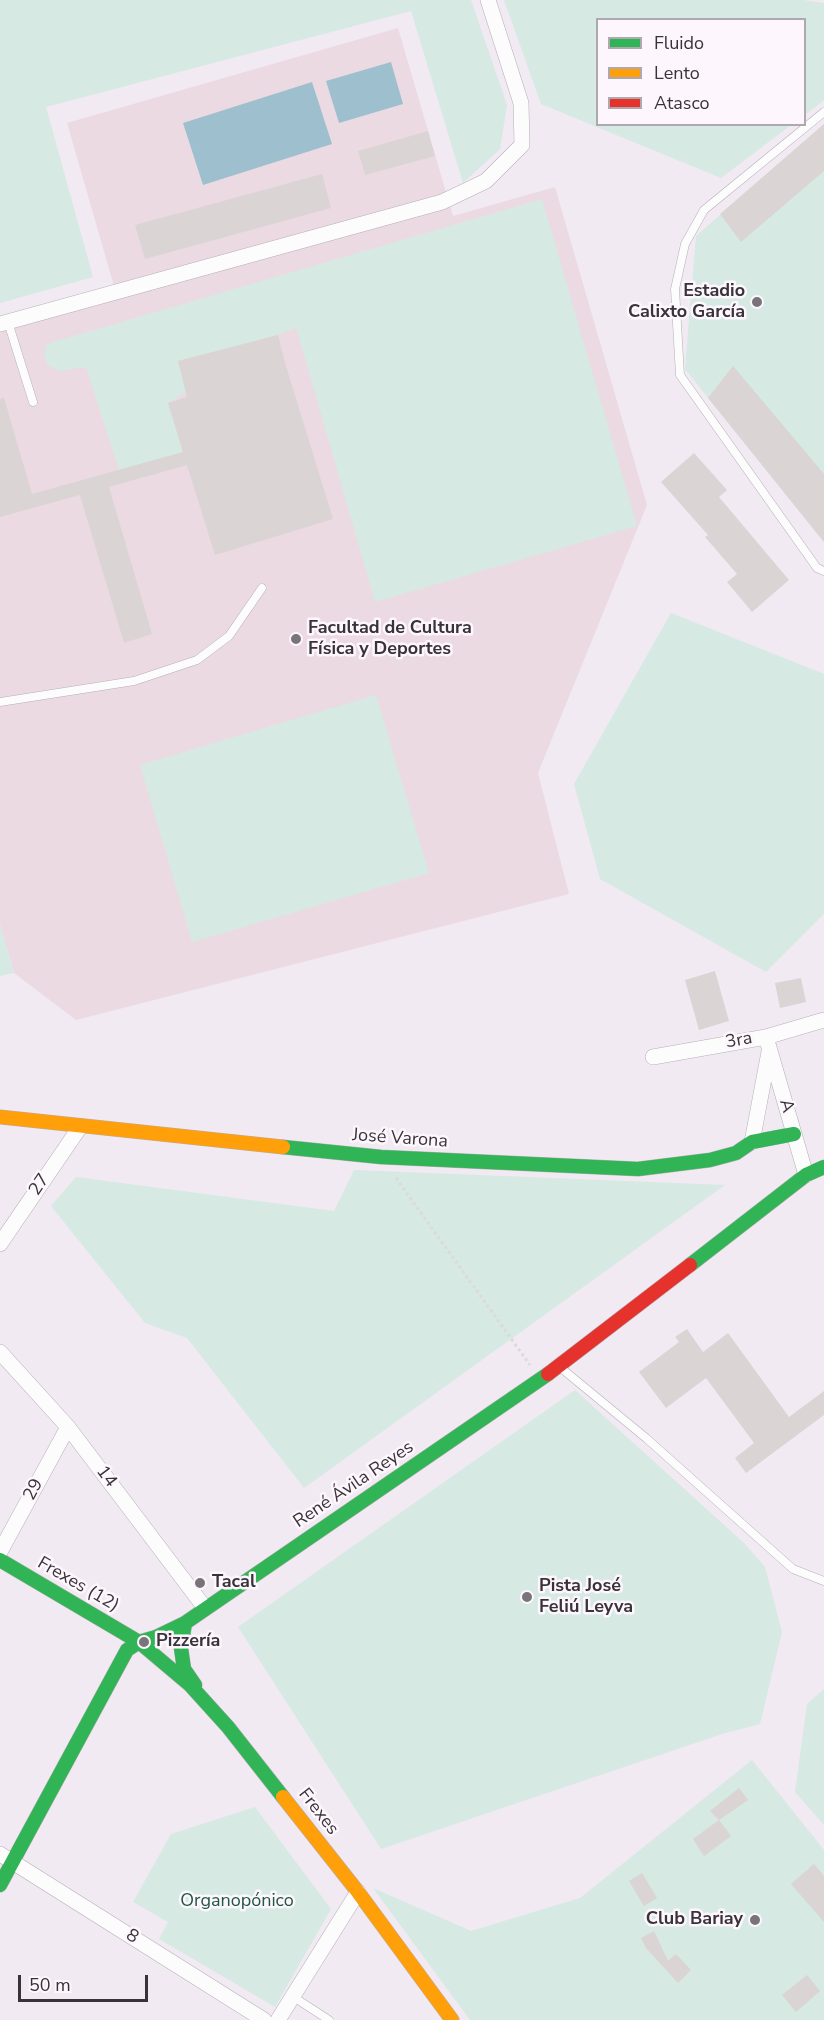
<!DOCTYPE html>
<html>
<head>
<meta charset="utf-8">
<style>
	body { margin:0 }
	#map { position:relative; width:824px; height:2020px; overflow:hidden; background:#f1eaf2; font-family:"Nunito Sans",sans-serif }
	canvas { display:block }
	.legend { position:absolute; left:596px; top:18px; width:210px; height:108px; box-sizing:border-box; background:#fdf7fd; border:2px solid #aea9af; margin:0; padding:8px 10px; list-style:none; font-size:18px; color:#383339 }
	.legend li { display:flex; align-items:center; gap:12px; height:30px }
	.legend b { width:30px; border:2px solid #aea9af }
	.scale { position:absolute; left:18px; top:1975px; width:130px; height:27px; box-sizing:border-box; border:3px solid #383339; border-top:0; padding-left:8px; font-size:18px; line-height:21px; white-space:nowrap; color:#383339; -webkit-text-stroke:4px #fdf7fd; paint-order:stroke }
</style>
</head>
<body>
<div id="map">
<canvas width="824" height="2020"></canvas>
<ul class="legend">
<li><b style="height:8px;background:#30b455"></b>Fluido</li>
<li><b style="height:8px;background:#ff9f0a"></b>Lento</li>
<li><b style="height:8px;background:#e5322d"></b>Atasco</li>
</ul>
<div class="scale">50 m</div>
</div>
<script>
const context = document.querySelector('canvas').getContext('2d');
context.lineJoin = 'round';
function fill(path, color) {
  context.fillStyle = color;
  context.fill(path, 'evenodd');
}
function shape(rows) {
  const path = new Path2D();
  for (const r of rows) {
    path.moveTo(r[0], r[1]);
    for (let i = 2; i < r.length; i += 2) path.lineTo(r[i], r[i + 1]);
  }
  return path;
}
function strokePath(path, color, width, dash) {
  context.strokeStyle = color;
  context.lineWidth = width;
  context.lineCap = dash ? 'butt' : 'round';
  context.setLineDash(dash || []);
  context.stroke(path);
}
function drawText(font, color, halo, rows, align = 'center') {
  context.font = font + ' "Nunito Sans",sans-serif';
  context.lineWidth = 5;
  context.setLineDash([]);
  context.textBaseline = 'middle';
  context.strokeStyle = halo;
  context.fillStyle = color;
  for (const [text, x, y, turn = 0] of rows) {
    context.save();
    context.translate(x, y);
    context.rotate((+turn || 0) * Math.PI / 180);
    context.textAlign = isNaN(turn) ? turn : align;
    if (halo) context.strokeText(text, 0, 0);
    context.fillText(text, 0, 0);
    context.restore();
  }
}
fill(shape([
	[398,28,453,216,555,187,647,505,538,773,569,894,76,1020,14,973,0,925,0,327,116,293,67,123]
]), '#ecdae3');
fill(shape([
	[0,0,471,0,507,105,500,149,463,183,411,11,46,107,93,277,0,303],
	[504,0,803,0,824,3,824,100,805,115,804,20,598,20,598,124,791,125,721,178,541,104],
	[824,124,824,538,818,535,685,369,696,236],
	[542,199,637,526,375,602,296,327,278,335,178,361,186,392,168,403,183,452,119,470,86,367,58,371,48,365,45,359,45,346,50,343],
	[671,613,824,674,824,914,766,972,600,879,574,784],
	[376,695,429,873,192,942,140,765],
	[0,925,14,973,0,976],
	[354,1170,725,1185,304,1488,187,1338,145,1323,51,1206,76,1177,334,1211],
	[575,1390,744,1543,765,1567,782,1632,760,1724,722,1734,381,1849,238,1627],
	[824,1689,824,1825,795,1792,807,1704],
	[752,1760,824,1850,824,2020,470,2020,373,1888,471,1931,580,1898],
	[255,1807,331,1909,275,2007,159,1939,168,1922,133,1902,171,1834]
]), '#d6e9e2');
fill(shape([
	[391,62,403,104,339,123,326,81],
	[312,82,332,144,203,185,183,123]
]), '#9ebfce');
fill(shape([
	[824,124,824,171,741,242,720,214],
	[428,131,435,156,365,175,358,151],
	[322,174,331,208,145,259,135,225],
	[278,335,286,366,333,519,215,555,187,465,109,487,152,634,124,643,80,495,0,517,0,399,4,398,32,494,183,452,168,403,187,397,178,361],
	[733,366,824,474,824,542,708,398],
	[694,453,727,490,719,497,789,580,752,612,727,582,737,574,705,537,708,535,661,482],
	[715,971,729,1021,699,1030,685,980],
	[801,978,806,1002,780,1008,775,983],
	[687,1329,703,1352,728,1333,789,1417,824,1391,824,1415,746,1473,735,1458,754,1443,706,1378,666,1408,639,1372,679,1342,675,1337],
	[739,1788,748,1800,719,1820,710,1811],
	[719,1820,731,1836,704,1856,693,1839],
	[814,1864,824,1876,824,1922,791,1884],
	[642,1873,657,1898,644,1906,629,1881],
	[654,1931,668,1961,676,1954,691,1970,678,1983,646,1948,641,1938],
	[807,1975,820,1991,796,2012,782,1995]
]), '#dad4d5');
const lane = shape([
	[824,112,704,210,685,244,675,289,680,375,817,568,824,571],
	[8,322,33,402],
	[0,702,134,681,197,660,229,636,262,588],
	[561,1368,646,1438,793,1569,824,1581],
	[292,1996,329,2020]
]);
const street = shape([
	[0,324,442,202,486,181,522,145,521,103,488,0],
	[766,1037,806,1175],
	[653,1057,766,1037,824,1020],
	[752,1142,769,1052],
	[0,1244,80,1127],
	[0,1352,68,1427,205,1608],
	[0,1552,68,1427],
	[0,1854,264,2020],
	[278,2020,358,1892]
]);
const fast = shape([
	[283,1147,381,1157,638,1169,710,1160,736,1153,752,1142,794,1134],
	[690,1265,806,1175,824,1167],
	[0,1560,139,1642,190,1685,228,1727,283,1797],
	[185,1623,181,1648,184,1669,195,1685],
	[0,1885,127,1650,139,1642,156,1637,185,1623,548,1374]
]);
const slow = shape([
	[0,1117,283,1147],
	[283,1797,358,1892,452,2020]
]);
const jam = shape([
	[548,1374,690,1265]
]);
strokePath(lane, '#b4afb5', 9);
strokePath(street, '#b4afb5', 16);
strokePath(fast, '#b4afb5', 15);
strokePath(slow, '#b4afb5', 15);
strokePath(jam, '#b4afb5', 15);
strokePath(shape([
	[396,1178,530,1365]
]), '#dcdadc', 3, [3, 3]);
strokePath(lane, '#fdfcfd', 8);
strokePath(street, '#fdfcfd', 15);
strokePath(fast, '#30b455', 14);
strokePath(slow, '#ff9f0a', 14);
strokePath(jam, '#e5322d', 14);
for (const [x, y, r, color] of [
	[757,302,6,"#79737a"],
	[296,639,6,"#79737a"],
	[200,1583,6,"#79737a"],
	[527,1597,6,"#79737a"],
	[144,1642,6,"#79737a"],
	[755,1920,6,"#79737a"]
]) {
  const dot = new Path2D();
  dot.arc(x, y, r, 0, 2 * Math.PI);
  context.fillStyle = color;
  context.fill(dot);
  strokePath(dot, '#fdf7fd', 2);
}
drawText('bold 18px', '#383339', '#fdf7fd', [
	["Estadio",745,292,"right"],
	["Calixto García",745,313,"right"],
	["Facultad de Cultura",308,629],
	["Física y Deportes",308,650],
	["Tacal",212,1583],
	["Pista José",539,1587],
	["Feliú Leyva",539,1608],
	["Pizzería",156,1642],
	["Club Bariay",743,1920,"right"]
], 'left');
drawText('18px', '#383339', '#fdf7fd', [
	["3ra",739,1041,-10],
	["A",786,1106,74],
	["José Varona",400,1139,4],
	["27",40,1185,-56],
	["14",106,1477,53],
	["René Ávila Reyes",354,1485,-34],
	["29",34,1490,-62],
	["Frexes (12)",78,1585,30],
	["Frexes",318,1812,52],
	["8",132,1937,32]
]);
drawText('18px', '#1e5942', '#fdf7fd', [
	["Organopónico",237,1902]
]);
</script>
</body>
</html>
